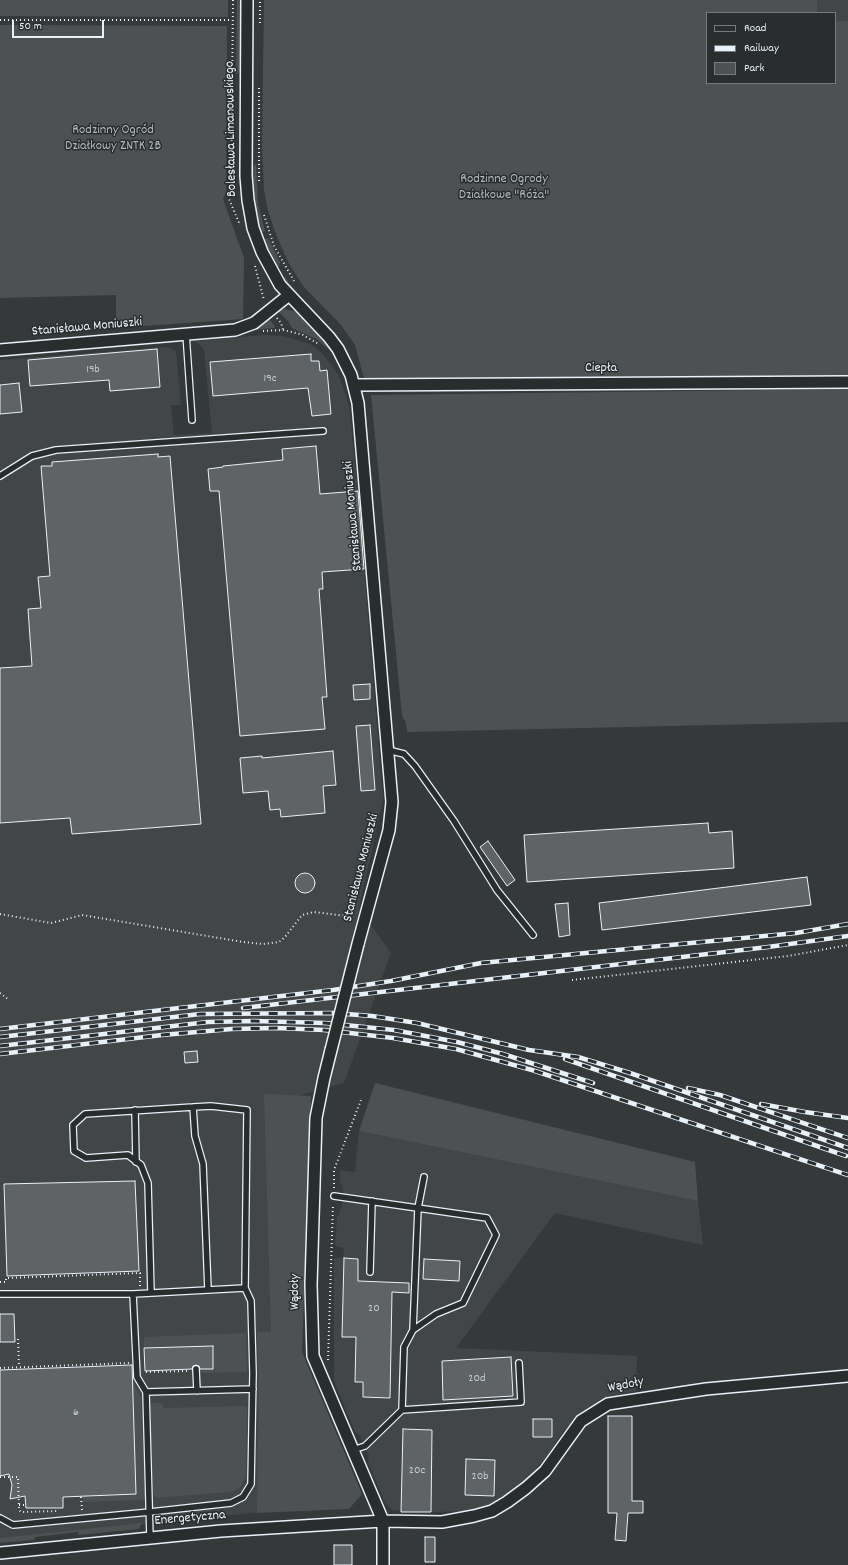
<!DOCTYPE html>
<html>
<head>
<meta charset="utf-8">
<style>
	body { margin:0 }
	#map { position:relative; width:848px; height:1565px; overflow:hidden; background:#35393a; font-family:Dekko,sans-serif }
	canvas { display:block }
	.legend { position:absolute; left:706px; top:12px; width:130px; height:72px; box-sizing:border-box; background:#2a2d2e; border:1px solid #767b7f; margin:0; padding:5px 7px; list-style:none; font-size:12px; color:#e8f1f8 }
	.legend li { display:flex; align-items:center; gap:8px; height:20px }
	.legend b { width:20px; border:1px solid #767b7f }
	.scale { position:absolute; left:12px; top:20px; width:92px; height:18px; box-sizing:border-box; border:2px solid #e8f1f8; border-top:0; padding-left:5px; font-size:12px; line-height:14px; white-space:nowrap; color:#e8f1f8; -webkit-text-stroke:3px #2a2d2e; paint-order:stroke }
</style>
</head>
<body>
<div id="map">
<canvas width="848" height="1565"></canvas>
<ul class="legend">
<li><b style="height:5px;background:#2a2d2e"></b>Road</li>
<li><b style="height:5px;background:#e8f1f8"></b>Railway</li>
<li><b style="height:11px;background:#4d5152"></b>Park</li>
</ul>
<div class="scale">50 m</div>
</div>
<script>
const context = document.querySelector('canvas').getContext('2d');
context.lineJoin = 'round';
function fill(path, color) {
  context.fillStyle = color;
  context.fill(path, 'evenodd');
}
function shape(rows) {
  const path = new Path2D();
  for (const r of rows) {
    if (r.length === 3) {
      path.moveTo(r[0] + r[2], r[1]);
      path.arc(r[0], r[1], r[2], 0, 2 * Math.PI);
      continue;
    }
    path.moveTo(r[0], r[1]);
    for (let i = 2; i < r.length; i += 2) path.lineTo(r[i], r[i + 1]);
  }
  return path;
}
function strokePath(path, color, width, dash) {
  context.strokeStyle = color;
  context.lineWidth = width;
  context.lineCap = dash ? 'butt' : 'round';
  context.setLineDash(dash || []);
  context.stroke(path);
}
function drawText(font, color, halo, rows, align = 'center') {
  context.font = font + ' Dekko,sans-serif';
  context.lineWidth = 3;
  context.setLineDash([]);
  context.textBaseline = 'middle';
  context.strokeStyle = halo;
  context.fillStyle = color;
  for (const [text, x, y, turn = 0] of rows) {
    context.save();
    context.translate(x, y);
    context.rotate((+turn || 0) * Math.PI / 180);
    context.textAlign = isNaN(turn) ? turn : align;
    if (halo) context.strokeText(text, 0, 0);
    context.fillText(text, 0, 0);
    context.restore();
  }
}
fill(shape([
	[817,0,848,0,848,21,835,21,835,13,817,13],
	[265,335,282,336,297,340,310,344,322,353,338,374,349,404,358,491,383,799,359,908,391,953,344,1083,301,1095,261,1512,0,1540,0,360,167,347,176,351,181,405,171,405,174,435,212,433,204,349,195,341],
	[359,1131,698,1201,703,1245,555,1213,456,1348,637,1356,636,1391,614,1396,599,1402,577,1418,564,1430,544,1460,526,1480,509,1494,488,1507,474,1511,431,1512,392,1510,385,1503,368,1462,369,1457,360,1436,355,1432,334,1381,334,1258,343,1258,344,1248,335,1246,337,1218,342,1206,343,1187,340,1182,340,1170,355,1172]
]), '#424647');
fill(shape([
	[0,0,228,0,228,17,0,16],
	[237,0,241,0,240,71,236,75],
	[264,0,817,0,817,13,707,13,707,83,835,83,835,21,848,21,848,376,364,378,355,345,341,325,303,286,288,262,275,232,268,211,264,190,262,146],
	[0,25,227,26,226,193,223,199,244,258,243,319,116,328,116,295,0,298],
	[256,163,258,204,265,231,263,232,260,231,258,225,252,194,252,169],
	[268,238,280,262,279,266,277,268,264,242,265,239],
	[285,277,299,296,336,334,334,334,299,298,283,278],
	[285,309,296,312,300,315,325,341,333,353,316,339,292,328,288,321,278,311],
	[269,319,275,326,274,328,253,330],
	[848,389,848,722,407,732,406,723,402,715,371,395],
	[375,1083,695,1162,698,1201,359,1131],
	[264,1094,311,1096,302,1352,362,1494,349,1509,257,1513,259,1374,257,1332,271,1332],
	[246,1333,247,1372,201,1373,199,1372,199,1369,213,1368,213,1346,144,1348,144,1337],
	[132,1365,133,1365,134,1384,141,1397,145,1499,144,1500,83,1502,83,1497,136,1494],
	[152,1403,161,1403,163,1404,163,1408,245,1406,247,1407,246,1476,241,1486,234,1491,229,1492,156,1498,153,1493,150,1405],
	[142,1523,139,1529,79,1535,78,1532,35,1537,34,1540,0,1543,0,1538]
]), '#4d5152');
const building = shape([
	[157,349,160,387,110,391,109,380,30,386,28,360,157,349],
	[311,354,311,361,319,361,320,371,327,370,331,414,312,416,308,388,213,396,210,362,311,354],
	[19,383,22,412,0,414,0,385,19,383],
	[316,446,320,494,358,491,364,569,322,572,323,589,319,589,327,697,322,697,325,729,240,736,219,491,210,491,208,469,223,467,223,466,283,460,282,449,316,446],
	[158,454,158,457,170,456,201,824,72,834,70,818,0,823,0,668,32,666,28,609,41,608,38,577,50,576,41,466,52,466,52,462,158,454],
	[370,684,370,699,354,700,353,685,370,684],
	[370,725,375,790,361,791,356,726,370,725],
	[333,751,336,785,323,786,325,813,281,817,280,809,270,810,268,791,243,793,240,758,262,756,262,758,333,751],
	[708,823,709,833,732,831,734,868,527,882,524,835,708,823],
	[488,841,515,880,507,886,480,847,488,841],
	[305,883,10],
	[807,877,811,905,602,930,599,903,807,877],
	[568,903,570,935,559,937,555,904,568,903],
	[197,1051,198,1062,185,1063,184,1052,197,1051],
	[135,1181,139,1271,7,1276,4,1184,135,1181],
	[344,1258,358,1259,358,1281,409,1283,409,1293,392,1292,390,1398,363,1397,363,1382,355,1382,356,1337,342,1337,344,1258],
	[424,1259,460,1261,459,1281,423,1279,424,1259],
	[0,1314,14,1314,15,1342,0,1342,0,1314],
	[213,1346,213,1369,200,1369,199,1366,196,1365,193,1366,192,1369,145,1371,144,1348,213,1346],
	[511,1357,513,1396,443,1400,442,1361,511,1357],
	[132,1365,136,1494,63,1497,63,1508,26,1508,25,1496,10,1499,12,1485,9,1474,0,1476,0,1370,132,1365],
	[608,1416,632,1416,632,1501,643,1501,643,1513,628,1513,626,1541,615,1540,617,1513,608,1513,608,1416],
	[533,1419,552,1419,552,1437,533,1437,533,1419],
	[403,1429,432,1430,431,1512,401,1512,403,1429],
	[466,1459,495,1460,494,1496,465,1495,466,1459],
	[425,1537,435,1537,435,1562,425,1562,425,1537],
	[334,1545,352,1545,352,1565,334,1565,334,1545]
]);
fill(building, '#5f6365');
strokePath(building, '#e8f1f8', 1);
const lane = shape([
	[186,334,192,420],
	[0,476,32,456,56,450,323,431],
	[388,750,404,754,415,766,454,821,497,890,533,935],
	[193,1107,195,1136,203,1164,208,1290],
	[135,1110,136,1162],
	[334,1196,487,1218,496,1235,463,1303,436,1314,413,1330,404,1347,402,1410],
	[370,1272,372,1201],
	[151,1293,148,1183,141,1165,128,1155,86,1158,74,1151,73,1125,85,1114,193,1107,211,1106,247,1110,245,1288],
	[0,1294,133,1294,245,1288,251,1301,253,1373,251,1484,243,1497,231,1503,150,1512,13,1525,0,1518],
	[133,1294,137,1377,146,1392,150,1538],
	[413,1330,418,1208,424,1177],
	[196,1369,197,1391],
	[146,1392,253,1389],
	[353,1450,365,1446,402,1410,521,1402,519,1363]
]);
const street = shape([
	[247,0,246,176,248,200,253,228,262,252,280,285,329,337,338,349,351,375,358,403,392,802,389,830,358,944],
	[0,350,235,330,254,323,289,295],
	[355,385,848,382],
	[331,1050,324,1078,316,1118,311,1285,313,1356,383,1521,383,1565],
	[0,1553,221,1531,383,1521,442,1522,474,1516,492,1511,507,1502,526,1488,545,1471,581,1421,608,1404,706,1389,848,1376]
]);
strokePath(lane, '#e8f1f8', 8);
strokePath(street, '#e8f1f8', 14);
strokePath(shape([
	[233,0,231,194,229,199,240,225],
	[0,20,232,20],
	[260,23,260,0],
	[259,181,259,85],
	[264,215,274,246,294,281],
	[255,266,264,300],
	[277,318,281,323,283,330],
	[263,331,283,330,292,332,303,335,319,344],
	[0,914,51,923,82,915,243,942,263,944,279,942,285,937,302,915,314,912,354,917],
	[572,980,788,956,848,945],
	[0,993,9,1000],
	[334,1188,334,1170,361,1100],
	[0,1282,6,1282,6,1278,140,1273,140,1286],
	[18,1339,19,1367],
	[328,1360,333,1204],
	[0,1368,129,1363],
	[146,1372,187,1371],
	[0,1477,18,1477,19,1510,21,1512,57,1511],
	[81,1497,82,1510],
	[19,1505,26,1505]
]), '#e8f1f8', 2, [1, 3]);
strokePath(lane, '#2a2d2e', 5.5);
strokePath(street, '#2a2d2e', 11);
const rail = shape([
	[243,1008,768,947,848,936],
	[0,1029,333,990,391,981,481,963,796,933,848,924],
	[0,1037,200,1014,333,1013,372,1016,417,1023,529,1050,578,1057,630,1073,848,1148],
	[0,1046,208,1022,254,1021,325,1023,394,1030,457,1042,503,1054,593,1083],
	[0,1054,162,1035,232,1029,277,1028,324,1030,393,1038,456,1049,532,1070,848,1175],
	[565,1059,846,1156],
	[688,1088,720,1095,848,1138],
	[761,1104,805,1112,848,1118]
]);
strokePath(rail, '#e8f1f8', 4.5);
strokePath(rail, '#2a2d2e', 3, [9]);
const streetBridge = shape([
	[331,1050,358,944]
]);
strokePath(streetBridge, '#e8f1f8', 14, []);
strokePath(streetBridge, '#2a2d2e', 11);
drawText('12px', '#c6ced3', null, [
	["19b",93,370],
	["19c",270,379],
	["20",374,1309],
	["20d",477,1379],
	["6",76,1413],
	["20c",417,1471],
	["20b",480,1477]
]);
drawText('14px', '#e8f1f8', '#2a2d2e', [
	["Bolesława Limanowskiego",232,129,-91],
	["Stanisława Moniuszki",87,328,-5],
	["Ciepła",601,369],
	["Stanisława Moniuszki",354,516,-95],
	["Stanisława Moniuszki",362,868,-76],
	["Wądoły",296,1292,-90],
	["Wądoły",626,1386,-11],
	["Energetyczna",190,1519,-5]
]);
drawText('14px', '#b2b9be', '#2a2d2e', [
	["Rodzinny Ogród",113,131],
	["Działkowy ZNTK 2B",113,147],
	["Rodzinne Ogrody",504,180],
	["Działkowe \"Róża\"",504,196]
]);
</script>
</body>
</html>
